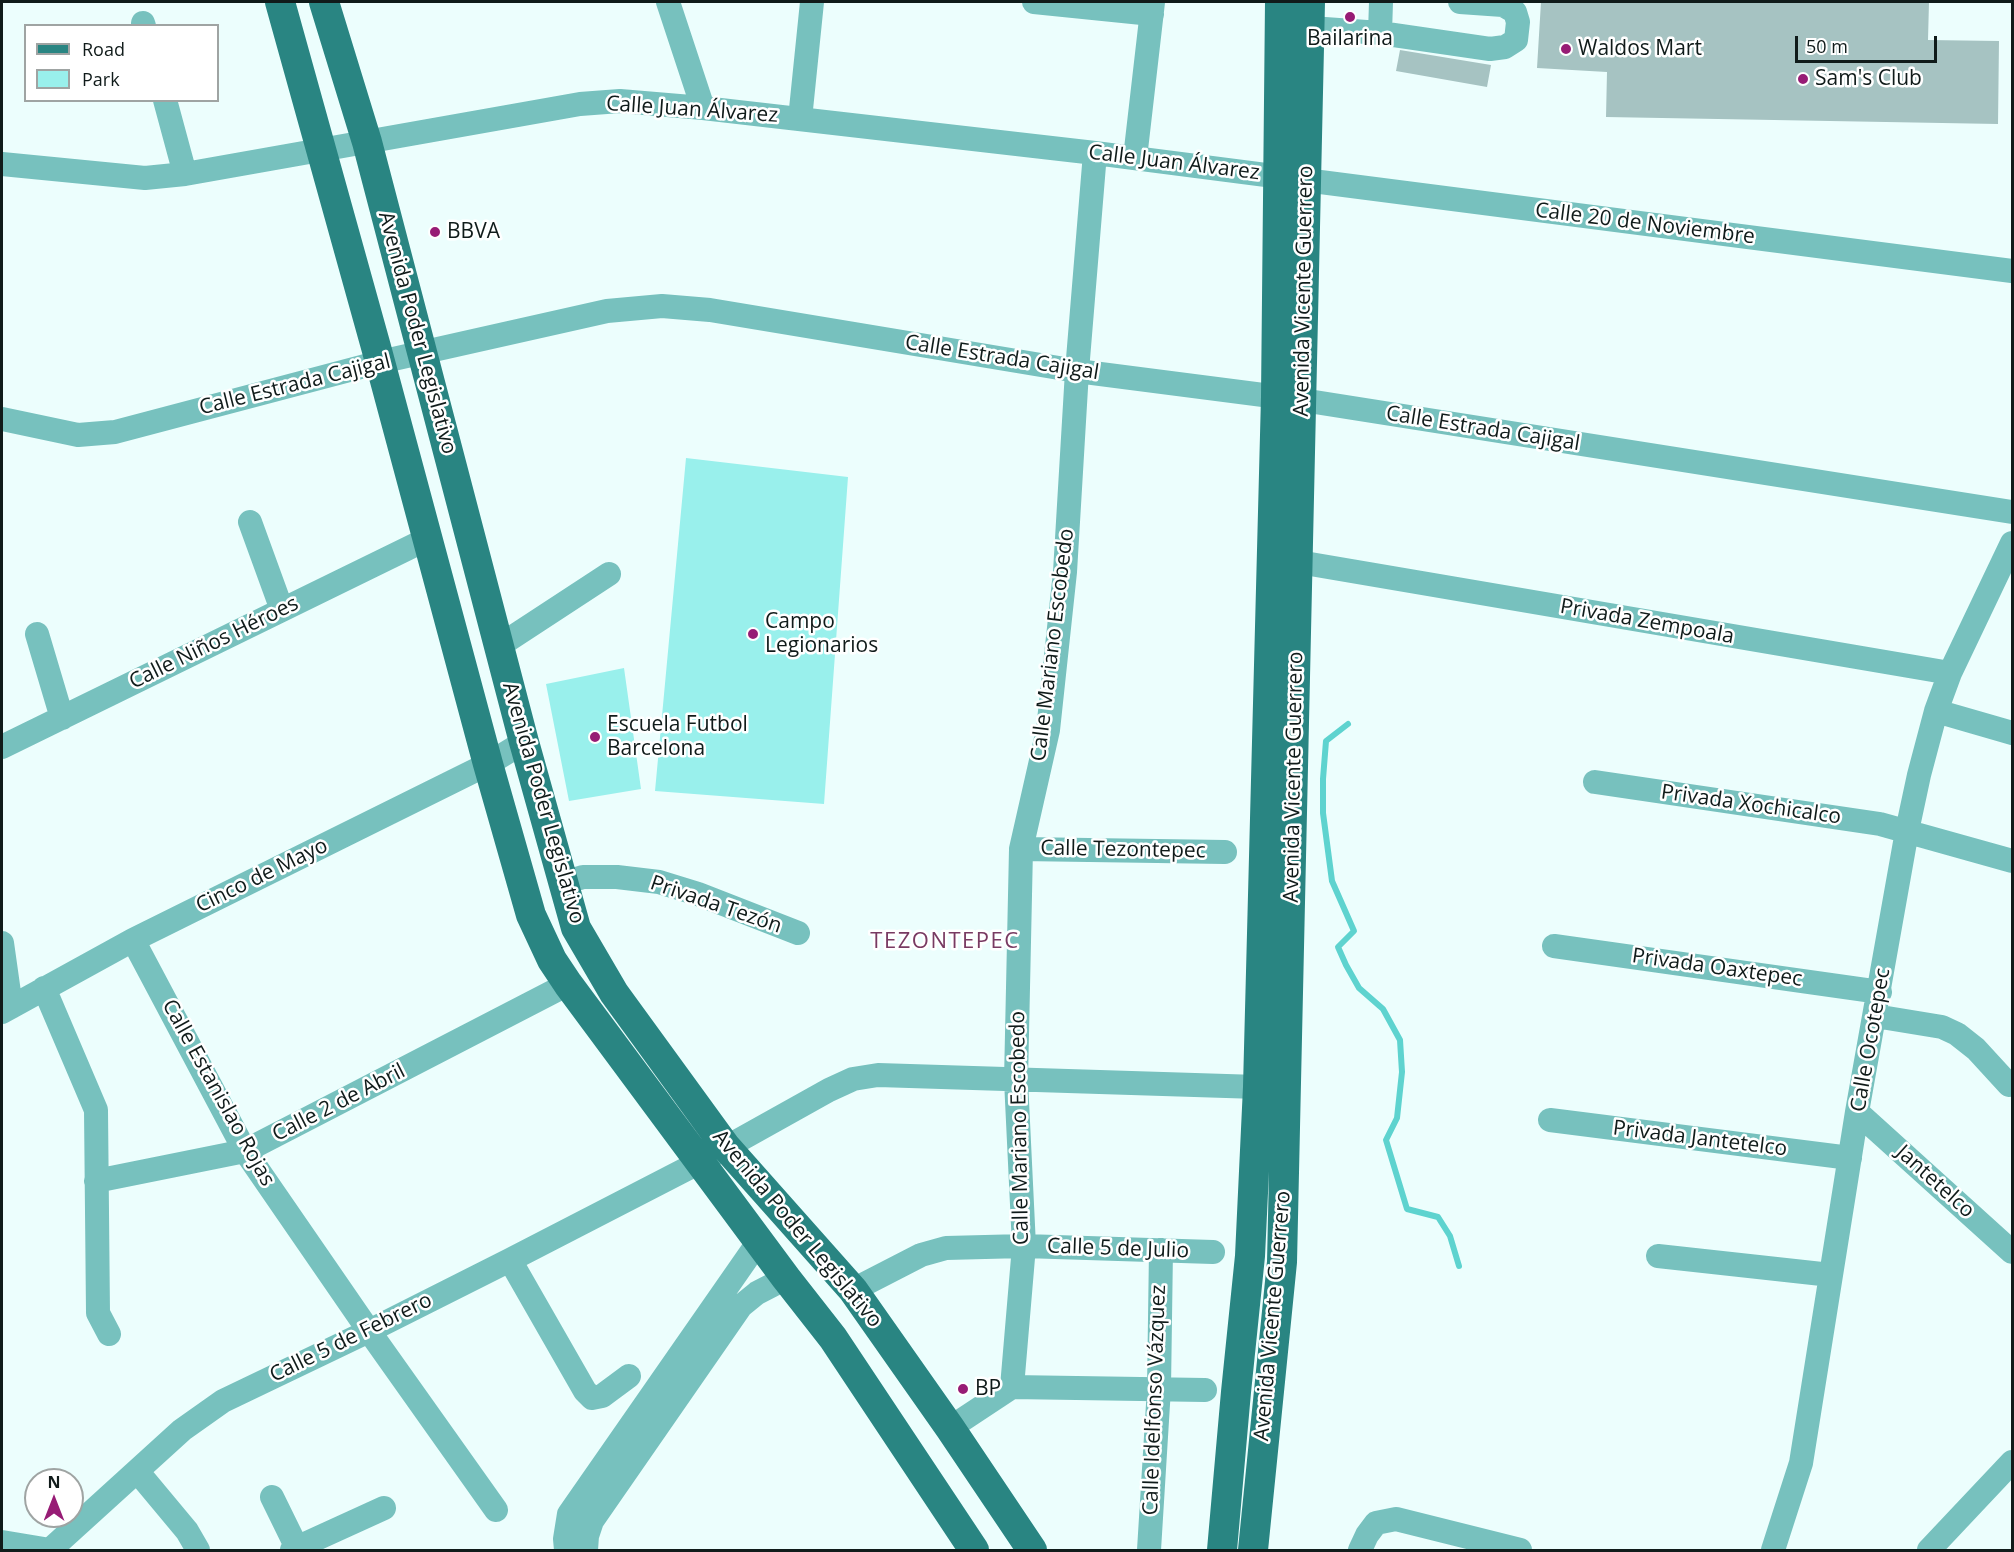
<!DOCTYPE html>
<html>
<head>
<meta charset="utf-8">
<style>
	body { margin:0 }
	#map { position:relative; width:2014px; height:1552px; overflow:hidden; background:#ecfefd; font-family:"Open Sans",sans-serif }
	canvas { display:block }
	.frame { position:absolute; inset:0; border:3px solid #101b1a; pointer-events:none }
	.legend { position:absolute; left:24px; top:24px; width:195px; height:78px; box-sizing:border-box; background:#fff; border:2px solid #9fa4a3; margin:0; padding:8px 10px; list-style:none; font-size:18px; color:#101b1a }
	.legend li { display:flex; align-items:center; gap:12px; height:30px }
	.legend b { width:30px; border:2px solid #9fa4a3 }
	.north { position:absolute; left:24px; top:1468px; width:60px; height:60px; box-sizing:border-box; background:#fff; border:2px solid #9fa4a3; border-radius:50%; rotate:0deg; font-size:16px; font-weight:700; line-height:24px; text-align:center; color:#101b1a }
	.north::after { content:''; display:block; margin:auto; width:21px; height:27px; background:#971c75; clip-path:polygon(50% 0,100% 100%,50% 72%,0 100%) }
	.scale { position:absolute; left:1795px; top:36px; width:142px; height:27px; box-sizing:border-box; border:3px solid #101b1a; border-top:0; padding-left:8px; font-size:18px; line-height:21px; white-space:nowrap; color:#101b1a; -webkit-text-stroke:4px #fff; paint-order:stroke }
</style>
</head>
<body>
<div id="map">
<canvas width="2014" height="1552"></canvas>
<div class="frame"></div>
<ul class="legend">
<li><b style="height:8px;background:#298582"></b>Road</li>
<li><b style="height:16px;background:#99f0ec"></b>Park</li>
</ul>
<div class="north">N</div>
<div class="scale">50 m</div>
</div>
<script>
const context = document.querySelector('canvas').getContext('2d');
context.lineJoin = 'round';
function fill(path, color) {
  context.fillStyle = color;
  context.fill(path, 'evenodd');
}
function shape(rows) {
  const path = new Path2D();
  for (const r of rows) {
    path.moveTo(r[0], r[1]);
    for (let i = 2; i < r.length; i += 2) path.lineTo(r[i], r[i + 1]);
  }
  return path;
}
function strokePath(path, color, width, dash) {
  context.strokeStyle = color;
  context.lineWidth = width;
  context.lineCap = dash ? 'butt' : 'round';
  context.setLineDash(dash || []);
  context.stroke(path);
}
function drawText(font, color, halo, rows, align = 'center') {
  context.font = font + ' "Open Sans",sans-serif';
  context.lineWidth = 5;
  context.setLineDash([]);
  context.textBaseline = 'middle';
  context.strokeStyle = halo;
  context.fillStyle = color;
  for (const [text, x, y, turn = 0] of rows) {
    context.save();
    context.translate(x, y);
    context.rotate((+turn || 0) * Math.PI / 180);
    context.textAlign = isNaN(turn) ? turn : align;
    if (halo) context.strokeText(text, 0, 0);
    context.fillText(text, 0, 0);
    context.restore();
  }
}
fill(shape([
	[686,458,848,477,824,804,655,791],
	[624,668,641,789,569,801,546,684]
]), '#99f0ec');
strokePath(shape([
	[1348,724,1326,741,1323,779,1323,813,1332,881,1354,931,1338,947,1346,965,1359,988,1383,1009,1400,1040,1402,1072,1397,1118,1386,1140,1407,1209,1438,1217,1450,1236,1459,1266]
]), '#5ed3cf', 6);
fill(shape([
	[1541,2,1929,2,1928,40,1999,41,1998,124,1606,117,1607,72,1537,68],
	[1400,50,1491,65,1487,87,1396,71]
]), '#a6c3c2');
strokePath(shape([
	[668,2,703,108],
	[1034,2,1152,14],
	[143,23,144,26],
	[1311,28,1380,33,1490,49,1505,47,1516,40,1518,22,1515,12,1503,5,1460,2],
	[1380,33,1381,2],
	[165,100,185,174],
	[800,119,812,2],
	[1135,158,1153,2],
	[2,164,145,178,185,174,580,104,620,101,703,108,1095,153,2012,271],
	[2,419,78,435,115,432,380,362,607,311,662,306,710,310,1077,371,1302,400,2012,512],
	[250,522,282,610],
	[1281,559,1950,673],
	[37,634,62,718],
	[499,646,609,574],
	[1936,711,2012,733],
	[2,747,427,539],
	[1595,782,1880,824,2012,861],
	[1021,849,1225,852],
	[563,883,583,877,617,877,659,882,698,894,798,933],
	[133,940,245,1151,369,1331,496,1510],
	[2,943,11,1007],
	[1554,946,1880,992],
	[44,988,96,1110,98,1313,109,1334],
	[2,1012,133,940,488,764,524,742],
	[1875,1016,1942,1027,1957,1034,1976,1049,2009,1085],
	[1857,1112,2012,1252],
	[1550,1120,1850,1158],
	[96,1181,245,1151,568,984],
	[1658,1256,1831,1275],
	[510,1260,585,1391,592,1398,602,1396,629,1376],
	[853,1290,921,1255,946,1248,1024,1246,1213,1252],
	[1012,1387,1024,1246,1016,1080,1021,849,1048,730,1065,572,1077,371,1095,153],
	[950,1428,1012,1387,1205,1390],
	[137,1471,187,1531,198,1550],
	[272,1497,297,1548],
	[2,1542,50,1550],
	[50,1550,182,1430,223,1401,369,1331,510,1260,700,1162,829,1090,853,1079,878,1075,1258,1087],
	[292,1550,384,1508],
	[566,1550,565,1539,569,1514,759,1241],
	[586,1550,587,1536,592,1521,741,1306,757,1293,786,1278],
	[1149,1550,1159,1388,1161,1250],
	[1360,1550,1367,1535,1376,1523,1396,1519,1520,1550],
	[1773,1550,1801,1463,1857,1112,1907,831,1919,775,1936,711,1950,673,2012,543],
	[1929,1550,2012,1462]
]), '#77c1be', 24);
strokePath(shape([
	[280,2,376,347,488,764,531,915,552,960,568,984,786,1278,833,1338,974,1550],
	[324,2,367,142,524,742,576,928,614,993,726,1147,853,1290,950,1428,1032,1550],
	[1222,1550,1236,1392,1250,1256,1258,1087,1276,397,1280,2],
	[1253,1550,1282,1262,1310,2]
]), '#298582', 30);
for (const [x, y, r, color] of [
	[1350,17,6,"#971c75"],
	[1566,49,6,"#971c75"],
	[1803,79,6,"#971c75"],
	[435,232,6,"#971c75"],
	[753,634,6,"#971c75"],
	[595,737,6,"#971c75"],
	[963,1389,6,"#971c75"]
]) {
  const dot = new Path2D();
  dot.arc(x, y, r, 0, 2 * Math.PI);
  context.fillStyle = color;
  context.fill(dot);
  strokePath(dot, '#fff', 2);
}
drawText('21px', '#101b1a', '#fff', [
	["Bailarina",1350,39,"center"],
	["Waldos Mart",1578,49],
	["Sam's Club",1815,79],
	["BBVA",447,232],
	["Campo",765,622],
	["Legionarios",765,646],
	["Escuela Futbol",607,725],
	["Barcelona",607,749],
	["BP",975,1389]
], 'left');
drawText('21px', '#101b1a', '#fff', [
	["Calle Juan Álvarez",692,110,4],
	["Calle Juan Álvarez",1174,163,7],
	["Calle 20 de Noviembre",1645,224,7],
	["Avenida Vicente Guerrero",1304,291,-89],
	["Avenida Poder Legislativo",417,333,75],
	["Calle Estrada Cajigal",1002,358,9],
	["Calle Estrada Cajigal",295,385,-14],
	["Calle Estrada Cajigal",1483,429,9],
	["Privada Zempoala",1647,622,10],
	["Calle Niños Héroes",214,643,-26],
	["Calle Mariano Escobedo",1053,645,-83],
	["Avenida Vicente Guerrero",1294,777,-89],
	["Avenida Poder Legislativo",543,803,74],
	["Privada Xochicalco",1751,805,8],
	["Calle Tezontepec",1123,850,1],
	["Cinco de Mayo",262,876,-26],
	["Privada Tezón",716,905,19],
	["Privada Oaxtepec",1717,968,8],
	["Calle Ocotepec",1871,1040,-80],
	["Calle Estanislao Rojas",218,1093,61],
	["Calle 2 de Abril",339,1103,-27],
	["Calle Mariano Escobedo",1020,1128,-91],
	["Privada Jantetelco",1700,1139,7],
	["Jantetelco",1935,1182,42],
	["Avenida Poder Legislativo",797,1229,50],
	["Calle 5 de Julio",1118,1249,2],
	["Avenida Vicente Guerrero",1273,1316,-85],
	["Calle 5 de Febrero",351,1338,-26],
	["Calle Idelfonso Vázquez",1155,1400,-88]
]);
context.letterSpacing = '1.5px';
drawText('22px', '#783a62', '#fff', [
	["TEZONTEPEC",945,942]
]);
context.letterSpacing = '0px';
</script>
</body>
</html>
